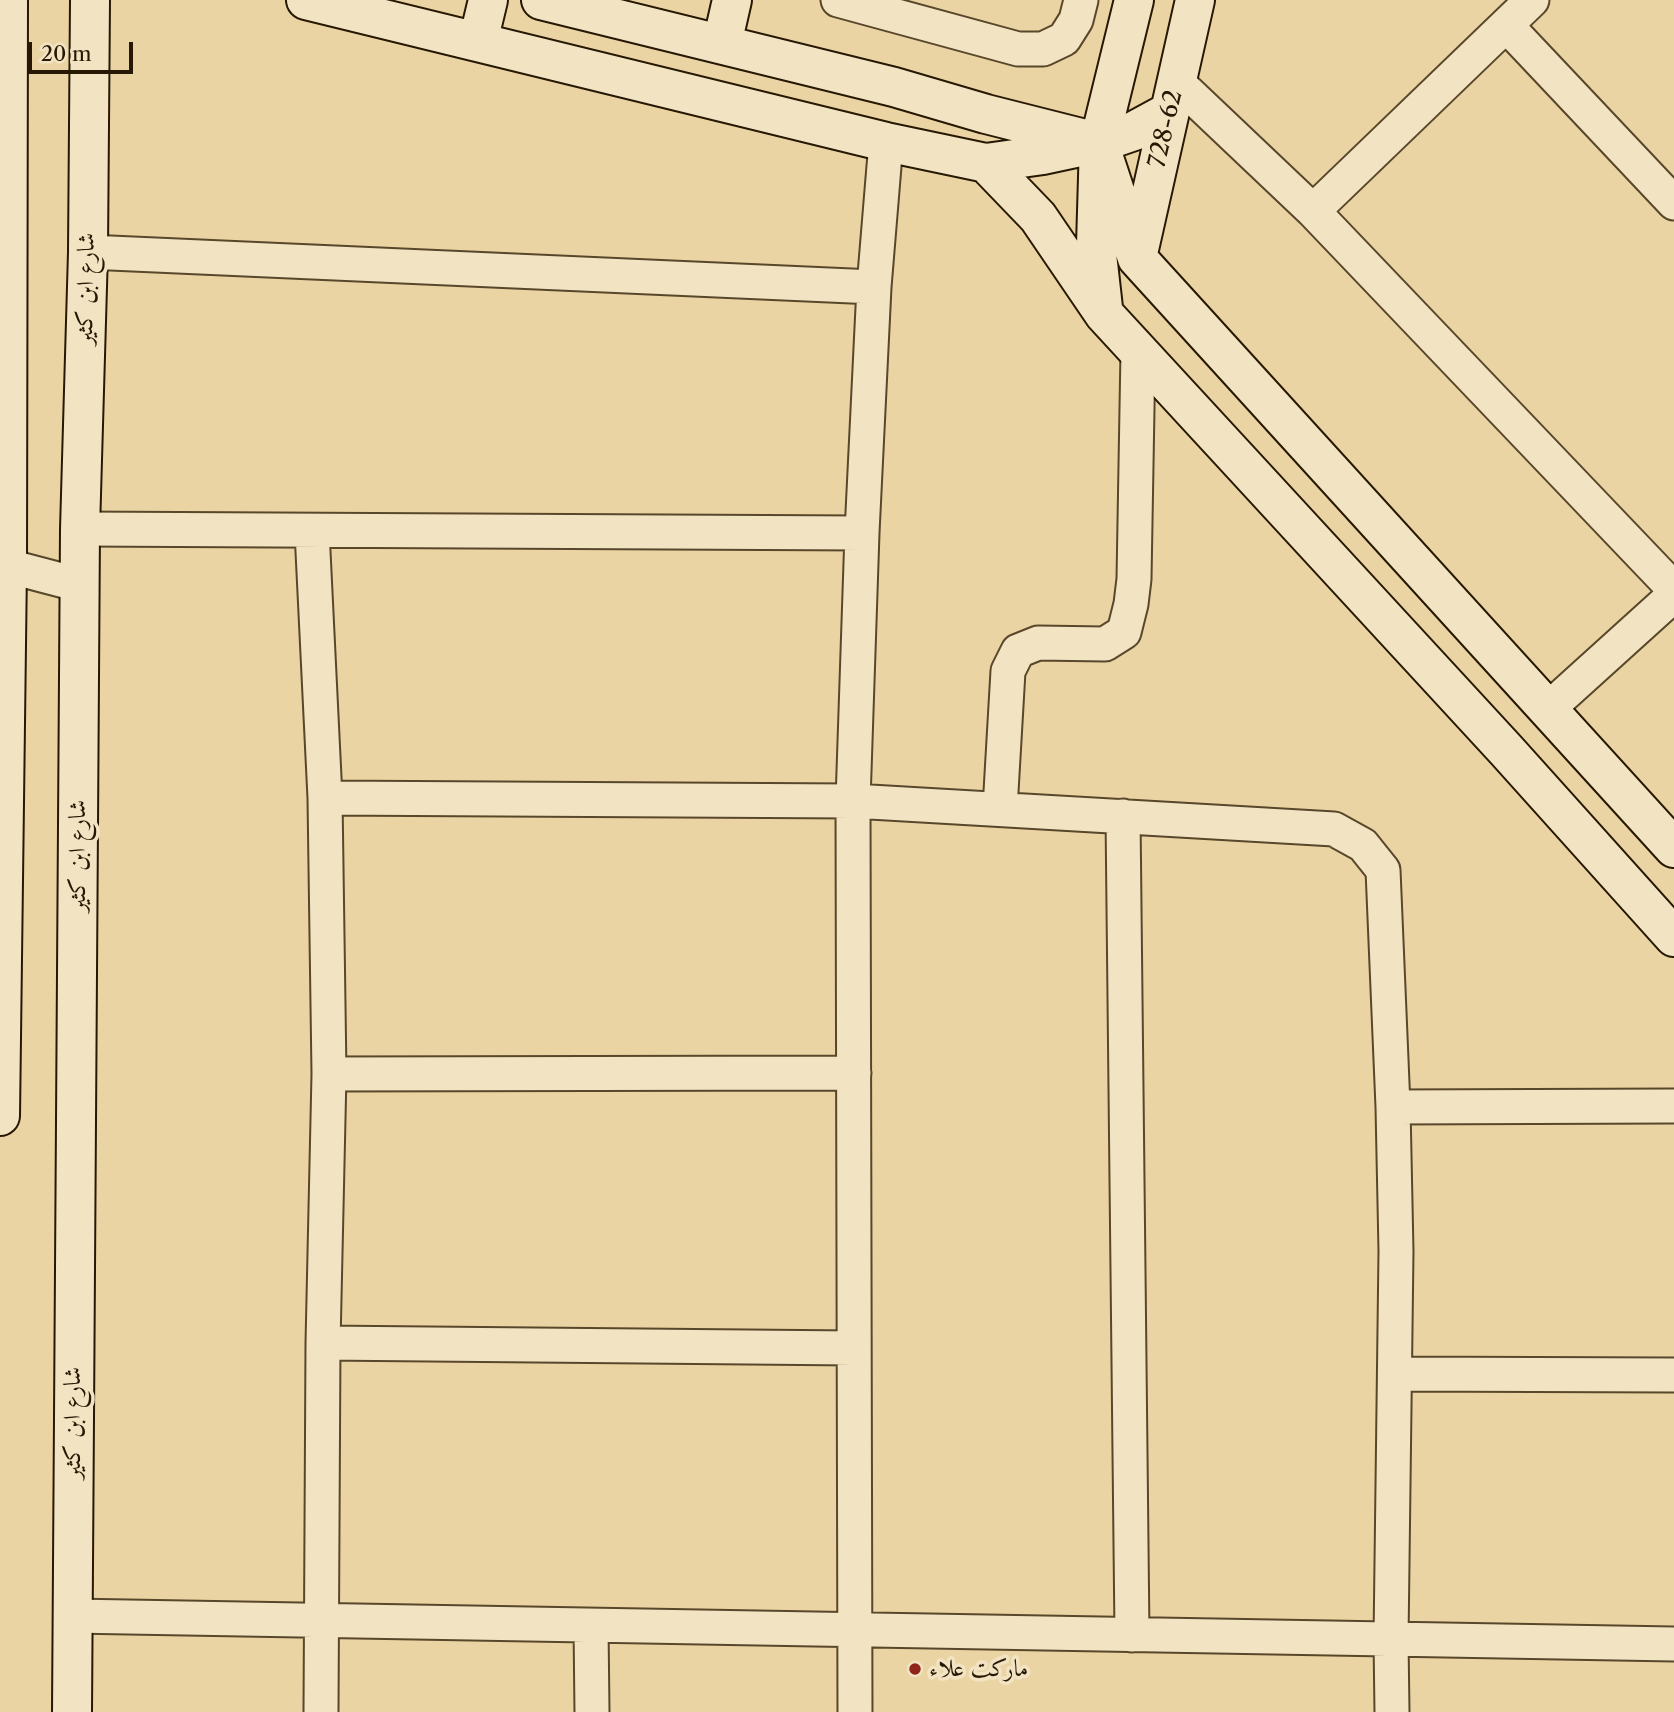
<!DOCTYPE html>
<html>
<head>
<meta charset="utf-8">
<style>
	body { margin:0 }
	#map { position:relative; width:1674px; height:1712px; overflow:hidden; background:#ebd4a3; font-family:"Libre Caslon Text",serif }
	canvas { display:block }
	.scale { position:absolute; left:28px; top:42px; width:105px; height:32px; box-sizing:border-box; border:4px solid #271803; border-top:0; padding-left:9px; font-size:21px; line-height:24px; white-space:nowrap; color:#271803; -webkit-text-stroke:5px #f2e3c3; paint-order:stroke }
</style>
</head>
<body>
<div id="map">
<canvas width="1674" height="1712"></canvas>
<div class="scale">20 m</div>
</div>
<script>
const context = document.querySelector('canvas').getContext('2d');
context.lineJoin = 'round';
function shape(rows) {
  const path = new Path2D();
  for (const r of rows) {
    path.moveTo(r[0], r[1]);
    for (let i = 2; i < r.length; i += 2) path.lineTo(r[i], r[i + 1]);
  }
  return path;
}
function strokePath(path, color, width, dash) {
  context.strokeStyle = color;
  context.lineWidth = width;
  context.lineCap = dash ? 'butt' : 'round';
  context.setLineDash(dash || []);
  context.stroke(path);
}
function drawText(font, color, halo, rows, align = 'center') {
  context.font = font + ' "Libre Caslon Text",Amiri,serif';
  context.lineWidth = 7;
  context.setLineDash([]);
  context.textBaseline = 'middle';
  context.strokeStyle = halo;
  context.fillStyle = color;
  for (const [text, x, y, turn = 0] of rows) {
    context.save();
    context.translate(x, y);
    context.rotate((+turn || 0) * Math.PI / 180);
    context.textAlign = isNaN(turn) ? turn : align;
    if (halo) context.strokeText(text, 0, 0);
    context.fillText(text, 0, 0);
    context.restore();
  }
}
const street = shape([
	[838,0,1018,49,1043,49,1064,39,1076,20,1081,0],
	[1506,25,1674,203],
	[1177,82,1313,211,1674,589],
	[1313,211,1532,0],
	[88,252,874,287],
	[80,529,862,533],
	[312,531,325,798,329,1074,323,1343,321,1712],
	[0,564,80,585],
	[1548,709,1674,595],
	[325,798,853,801,1334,829,1363,845,1383,870,1393,1107,1396,1251,1391,1640,1392,1712],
	[1000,809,1008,671,1018,651,1038,643,1105,644,1124,632,1131,604,1134,579,1138,351],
	[1123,816,1132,1635],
	[329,1074,854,1073],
	[1393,1107,1674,1106],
	[323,1343,854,1348],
	[1395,1374,1674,1375],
	[71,1616,1674,1644],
	[591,1626,592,1712],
	[855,1712,853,801,862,533,874,287,886,142]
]);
const secondary = shape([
	[306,0,886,142,986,163,1043,155,1099,143,1134,131,1169,112],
	[541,0,894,87,986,114,1093,141],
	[478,42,488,0],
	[722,44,732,0],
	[1099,143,1137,258,1674,848],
	[986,163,1038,217,1104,314,1506,750,1674,937],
	[1137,258,1195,0],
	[1103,308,1096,245,1099,143,1134,0],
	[0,1116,7,566,8,0],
	[72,1712,80,529,88,252,90,0]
]);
strokePath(street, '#58472b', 37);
strokePath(secondary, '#271803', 42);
strokePath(street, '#f2e3c3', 33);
strokePath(secondary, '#f2e3c3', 38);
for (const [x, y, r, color] of [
	[915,1669,7,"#8f2418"]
]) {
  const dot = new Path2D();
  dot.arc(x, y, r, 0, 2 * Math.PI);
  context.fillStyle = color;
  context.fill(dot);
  strokePath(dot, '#f2e3c3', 2.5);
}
drawText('24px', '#271803', '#f2e3c3', [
	["728-62",1166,129,-77],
	["شارع ابن كثير",86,289,-89],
	["شارع ابن كثير",78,856,-90],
	["شارع ابن كثير",73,1423,-90]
]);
drawText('24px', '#271803', '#f2e3c3', [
	["ماركت علاء",929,1669]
], 'left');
</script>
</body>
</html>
